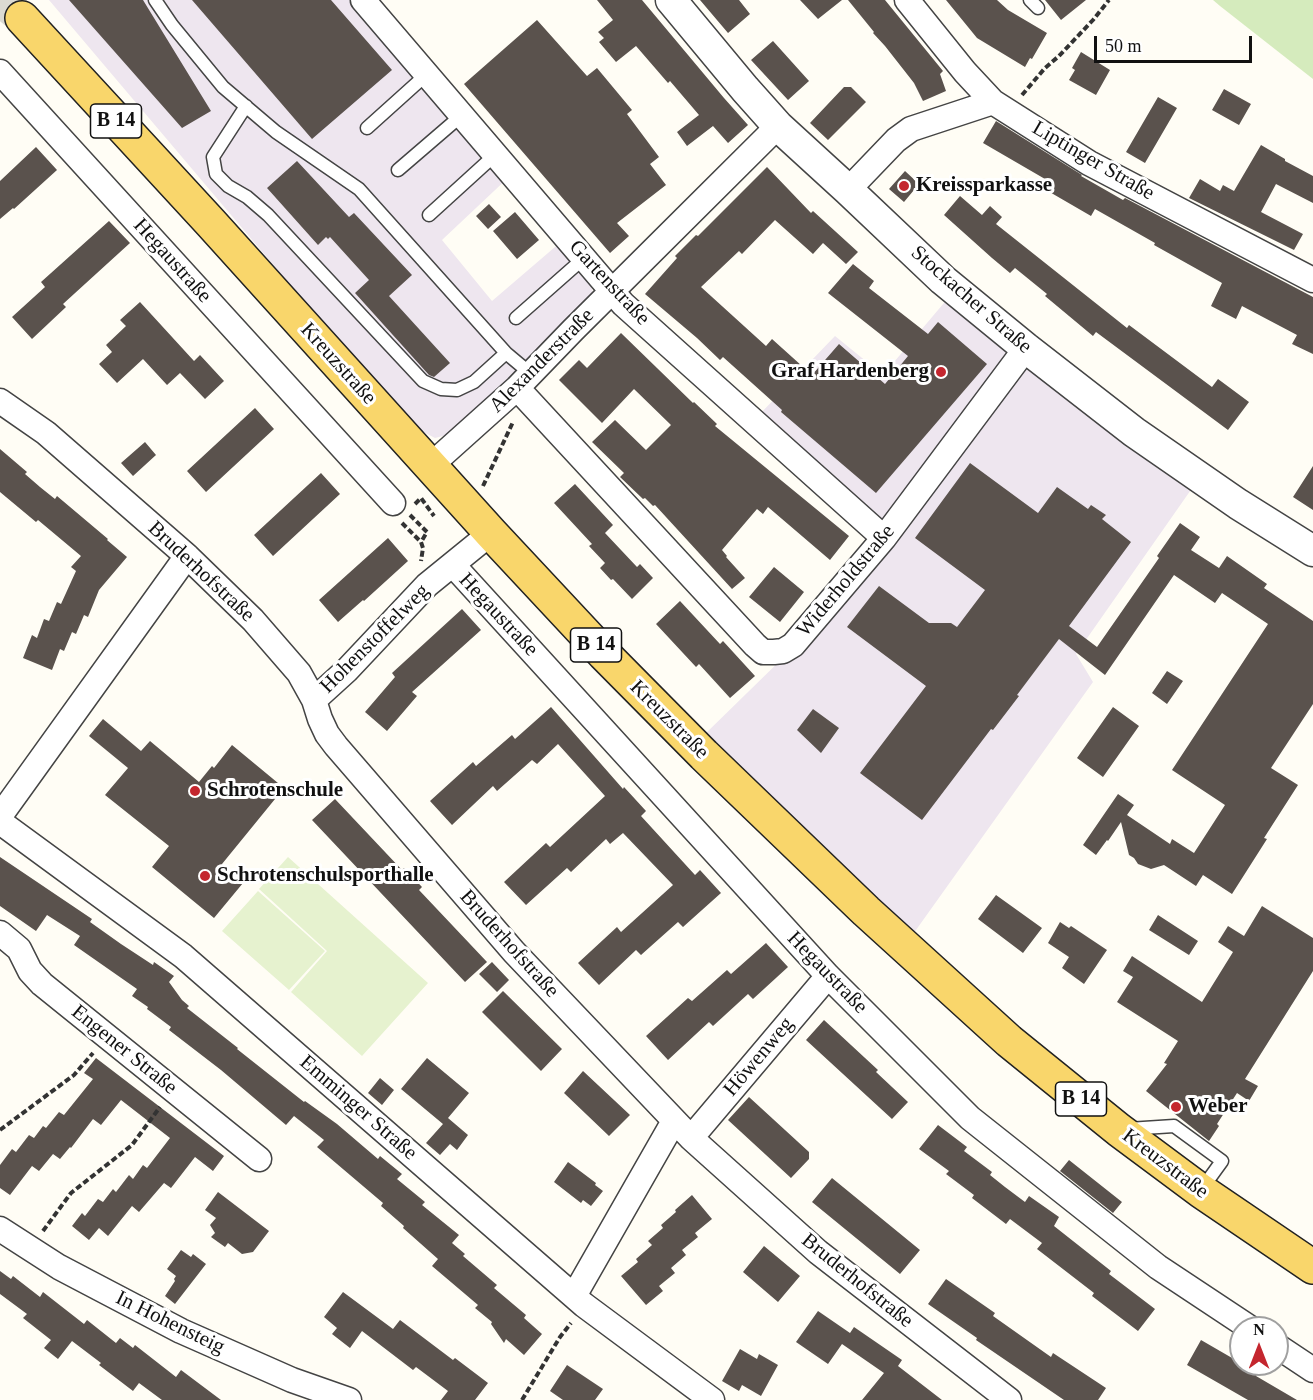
<!DOCTYPE html>
<html>
<head>
<meta charset="utf-8">
<style>
	body { margin:0 }
	#map { position:relative; width:1313px; height:1400px; overflow:hidden; background:#fffdf5; font-family:Georgia,serif }
	canvas { display:block }
	.north { position:absolute; left:1229px; top:1316px; width:60px; height:60px; box-sizing:border-box; background:#fff; border:2px solid #a0a0a0; border-radius:50%; rotate:0deg; font-size:16px; font-weight:700; line-height:24px; text-align:center; color:#111 }
	.north::after { content:''; display:block; margin:auto; width:21px; height:27px; background:#c4262e; clip-path:polygon(50% 0,100% 100%,50% 72%,0 100%) }
	.scale { position:absolute; left:1094px; top:36px; width:158px; height:27px; box-sizing:border-box; border:3px solid #111; border-top:0; padding-left:8px; font-size:18px; line-height:21px; white-space:nowrap; color:#111; -webkit-text-stroke:4px #fff; paint-order:stroke }
</style>
</head>
<body>
<div id="map">
<canvas width="1313" height="1400"></canvas>
<div class="north">N</div>
<div class="scale">50 m</div>
</div>
<script>
const context = document.querySelector('canvas').getContext('2d');
context.lineJoin = 'round';
function fill(path, color) {
  context.fillStyle = color;
  context.fill(path, 'evenodd');
}
function shape(rows) {
  const path = new Path2D();
  for (const r of rows) {
    path.moveTo(r[0], r[1]);
    for (let i = 2; i < r.length; i += 2) path.lineTo(r[i], r[i + 1]);
  }
  return path;
}
function strokePath(path, color, width, dash) {
  context.strokeStyle = color;
  context.lineWidth = width;
  context.lineCap = dash ? 'butt' : 'round';
  context.setLineDash(dash || []);
  context.stroke(path);
}
function drawText(font, color, halo, rows, align = 'center') {
  context.font = font + ' Georgia,serif';
  context.lineWidth = 6;
  context.setLineDash([]);
  context.textBaseline = 'middle';
  context.strokeStyle = halo;
  context.fillStyle = color;
  for (const [text, x, y, turn = 0] of rows) {
    context.save();
    context.translate(x, y);
    context.rotate((+turn || 0) * Math.PI / 180);
    context.textAlign = isNaN(turn) ? turn : align;
    if (halo) context.strokeText(text, 0, 0);
    context.fillText(text, 0, 0);
    context.restore();
  }
}
fill(shape([
	[49,0,361,0,511,175,442,240,492,301,562,241,590,280,594,299,463,431,435,438,408,424],
	[949,297,1195,484,1076,654,1093,682,911,937,704,735,791,650,887,542,757,417,835,336,883,375]
]), '#eee6ef');
fill(shape([
	[1213,0,1313,0,1313,79,1220,6]
]), '#d5ebbd');
fill(shape([
	[288,857,428,983,362,1056,291,992,327,951,259,889],
	[258,891,325,951,289,990,222,931]
]), '#e6f2cf');
fill(shape([
	[69,0,143,0,211,111,182,128],
	[192,0,331,0,392,70,312,139],
	[597,0,642,0,724,98,748,125,728,143,713,126,687,146,677,132,699,115,670,81,668,83,636,46,616,62,599,42,604,38,598,32,613,20],
	[700,0,739,0,750,14,728,33],
	[800,0,842,0,818,19],
	[848,0,885,0,943,71,940,74,946,91,923,101,914,83,885,46,873,33,874,32],
	[946,0,997,0,1008,10,1047,33,1032,59,1030,58,1025,67,977,38],
	[1045,0,1086,0,1061,20],
	[537,20,587,76,597,68,632,110,627,114,659,157,650,164,666,185,617,223,629,236,610,253,464,84],
	[773,41,809,81,788,100,751,60],
	[1081,52,1110,70,1096,95,1069,80,1075,70,1072,68],
	[844,87,851,87,866,102,828,140,810,123],
	[1224,89,1251,104,1239,125,1212,110],
	[1158,97,1177,108,1145,163,1126,152],
	[996,121,1082,175,1081,176,1123,200,1125,198,1313,297,1313,354,1292,344,1297,335,1242,306,1236,319,1211,306,1222,283,1154,245,1155,243,1095,209,1091,216,1041,187,1045,179,983,143],
	[1261,145,1285,159,1285,161,1313,176,1313,203,1276,184,1261,212,1303,234,1294,250,1189,198,1200,179,1220,191,1223,185,1234,191],
	[36,147,57,170,14,209,13,208,0,219,0,181],
	[297,161,349,217,354,213,412,275,389,296,450,363,434,377,429,375,355,293,369,280,330,237,328,239,326,237,318,245,267,188],
	[767,167,811,213,813,211,858,252,846,264,823,243,813,254,775,220,742,254,739,251,701,287,766,346,772,339,812,375,839,344,885,384,908,356,828,293,853,264,874,281,869,288,928,334,938,322,987,364,876,493,781,412,782,410,723,357,720,360,697,338,645,294,677,258,675,256,696,235,698,236],
	[905,171,919,184,904,202,889,189],
	[960,196,982,215,990,206,1002,217,996,224,1127,328,1129,325,1212,387,1218,379,1249,402,1228,430,1096,332,1093,336,1045,296,1047,294,1015,268,1010,273,992,258,944,215],
	[489,204,501,217,488,229,476,216],
	[515,212,539,240,517,259,493,231],
	[109,221,130,243,63,304,66,307,32,339,12,317,45,287,41,282],
	[140,302,194,361,200,355,224,381,205,399,180,373,167,385,143,359,117,383,99,364,112,352,106,345,126,326,120,320],
	[621,333,693,403,694,402,717,424,715,426,849,536,830,560,768,507,763,514,757,509,722,550,727,556,726,557,745,578,732,589,655,505,653,506,645,498,643,499,620,477,624,473,592,442,615,420,646,450,671,425,634,389,602,423,559,380,579,360,587,368],
	[255,408,274,429,206,492,187,471],
	[145,442,156,455,133,476,121,463],
	[0,449,27,472,25,474,40,487,55,499,57,496,108,539,107,540,127,557,99,590,88,617,84,615,76,634,72,632,64,651,60,649,52,670,23,658,32,635,37,638,44,619,49,621,57,602,61,604,76,571,71,567,81,556,38,520,36,522,0,492],
	[970,463,1038,513,1057,487,1088,509,1091,505,1106,515,1102,519,1131,542,1069,626,1097,647,1159,558,1157,556,1180,523,1200,537,1191,550,1219,568,1227,556,1267,584,1264,588,1313,621,1313,704,1271,768,1298,785,1264,838,1267,839,1232,894,1203,875,1196,886,1164,865,1151,869,1138,864,1134,858,1129,855,1121,822,1108,841,1107,840,1096,855,1083,845,1118,794,1134,805,1127,815,1170,844,1172,839,1194,853,1225,805,1172,770,1268,624,1222,593,1215,603,1174,575,1105,675,1059,639,1017,695,1019,696,993,730,991,729,922,820,860,773,926,686,847,627,879,586,929,623,951,623,957,627,985,590,915,538],
	[1313,466,1313,510,1293,497],
	[321,473,340,494,273,556,254,535],
	[575,484,613,525,605,533,637,567,640,564,653,578,632,599,613,579,611,580,600,568,605,563,589,546,592,544,554,503],
	[388,538,408,561,364,601,363,600,338,622,319,600],
	[774,567,804,592,780,622,749,597],
	[680,601,720,644,723,641,755,676,730,698,699,664,696,667,656,624],
	[462,609,481,630,412,692,417,696,387,731,365,712,395,677,392,673],
	[1167,671,1183,681,1167,704,1152,693],
	[551,707,623,789,624,787,646,811,641,816,695,875,700,870,721,893,683,927,678,922,641,955,636,950,599,985,578,963,617,927,621,932,673,885,623,833,610,844,606,839,571,872,567,868,526,905,504,882,546,843,550,847,605,796,558,744,537,764,532,760,497,791,493,786,452,825,430,801,473,762,476,766,512,735,515,739],
	[1113,707,1139,726,1103,777,1077,758],
	[813,709,839,728,821,753,797,730],
	[103,719,141,751,150,741,199,782,212,766,214,768,232,745,284,788,222,864,243,883,214,918,152,867,169,846,105,795,128,768,89,736],
	[335,799,402,870,404,868,422,887,419,890,487,962,465,982,312,820],
	[0,857,92,919,90,922,121,944,153,965,154,962,174,976,169,982,182,1000,189,1006,187,1008,238,1048,237,1049,304,1102,305,1101,337,1124,378,1159,380,1156,402,1174,397,1179,425,1202,422,1205,459,1235,452,1243,465,1254,463,1256,497,1285,494,1288,526,1315,524,1318,542,1334,524,1355,506,1339,504,1343,491,1324,492,1322,475,1308,478,1305,432,1266,438,1259,403,1228,404,1226,381,1206,383,1203,317,1147,324,1140,294,1116,286,1125,221,1070,169,1030,171,1027,147,1009,148,1007,132,996,137,989,74,945,80,936,47,915,36,931,0,906],
	[996,895,1042,928,1023,953,978,919],
	[1262,906,1313,938,1313,971,1245,1079,1258,1086,1249,1101,1237,1093,1217,1124,1219,1126,1209,1141,1146,1091,1167,1064,1164,1063,1178,1041,1117,1002,1133,977,1123,971,1132,956,1202,1002,1233,952,1218,942,1228,926,1244,936],
	[1158,915,1198,941,1189,955,1149,930],
	[1060,922,1069,928,1071,926,1107,950,1084,984,1062,968,1069,957,1048,943],
	[766,943,788,967,753,999,748,994,713,1026,709,1022,668,1060,646,1036,688,998,692,1001,727,970,731,974],
	[492,962,509,980,497,992,479,974],
	[503,991,562,1049,541,1071,482,1012],
	[824,1020,878,1070,876,1072,908,1102,892,1119,806,1040],
	[96,1058,224,1156,213,1171,195,1157,171,1188,164,1183,139,1212,132,1206,108,1236,99,1228,89,1240,72,1226,82,1213,85,1216,98,1199,103,1202,113,1189,116,1192,129,1175,133,1179,143,1165,147,1168,170,1138,121,1100,101,1125,93,1119,71,1148,70,1147,60,1159,53,1154,39,1171,32,1166,10,1195,0,1188,0,1165,12,1149,16,1152,29,1135,34,1138,43,1126,46,1128,59,1112,64,1115,93,1079,84,1073],
	[427,1058,469,1093,448,1118,468,1135,457,1150,450,1144,440,1155,426,1143,443,1124,401,1089],
	[583,1071,630,1115,609,1136,564,1093],
	[380,1078,394,1090,382,1105,368,1093],
	[749,1097,809,1152,809,1159,791,1178,728,1120],
	[938,1125,967,1147,964,1151,992,1172,990,1175,1005,1187,1025,1202,1029,1196,1059,1217,1054,1226,1111,1271,1109,1274,1155,1309,1138,1331,1092,1296,1094,1293,1037,1249,1042,1243,1010,1219,1006,1224,972,1198,974,1195,946,1174,949,1171,919,1149],
	[1069,1160,1122,1202,1113,1213,1060,1171],
	[568,1162,596,1183,595,1185,603,1191,591,1206,583,1200,581,1203,554,1182],
	[832,1178,920,1250,900,1274,812,1202],
	[218,1192,269,1231,253,1252,242,1254,228,1243,225,1247,211,1237,215,1233,210,1225,216,1218,205,1210],
	[692,1195,712,1219,695,1233,698,1237,682,1250,686,1255,671,1268,675,1273,659,1286,663,1291,646,1305,621,1276,638,1262,636,1259,652,1245,648,1241,663,1228,661,1225,676,1212,675,1210],
	[764,1246,800,1276,778,1302,743,1272],
	[181,1250,191,1257,193,1254,206,1264,175,1304,165,1296,175,1281,174,1279,176,1276,167,1269],
	[0,1271,11,1279,13,1276,40,1297,43,1292,84,1324,87,1320,116,1343,120,1338,133,1348,135,1345,176,1377,181,1370,221,1400,162,1400,139,1383,133,1391,99,1365,101,1363,72,1341,58,1359,44,1348,51,1340,23,1318,27,1314,0,1294],
	[946,1279,995,1313,993,1316,1051,1357,1053,1353,1106,1388,1098,1400,1064,1400,976,1340,977,1338,928,1304],
	[343,1292,393,1329,400,1320,453,1360,455,1358,488,1383,475,1400,441,1400,448,1391,416,1367,413,1370,362,1331,350,1348,332,1334,337,1328,324,1317],
	[818,1311,850,1333,854,1327,902,1360,898,1366,942,1400,862,1400,884,1373,842,1344,828,1364,796,1342],
	[1201,1340,1258,1373,1256,1376,1297,1400,1248,1400,1187,1365],
	[740,1349,757,1359,759,1354,778,1365,761,1396,742,1385,739,1391,722,1381],
	[567,1365,603,1389,595,1400,563,1400,550,1391]
]), '#5a524d');
strokePath(shape([
	[0,0,22,18]
]), '#dbdad3', 33, [33, 16]);
const service = shape([
	[155,0,172,25,223,87,276,132,359,189,506,353],
	[1030,0,1038,8],
	[246,106,213,157,216,174,228,186,247,197,268,215,423,381,441,389,457,390,474,382,506,353,531,374],
	[367,128,427,74],
	[398,170,462,115],
	[429,215,496,154],
	[516,318,584,258],
	[1128,1129,1174,1126,1222,1161,1201,1190]
]);
const minor = shape([
	[363,0,623,304,884,538],
	[907,0,965,72,993,102,1089,163,1313,280],
	[0,72,393,503],
	[848,190,896,140,911,129,993,102],
	[517,388,755,645,763,652,774,652,783,651,793,645,884,538,1026,348],
	[0,401,46,433,187,556,253,620,299,673,314,700,320,719,327,734,336,746,514,952,691,1138,818,1252,1009,1400],
	[430,466,517,388,573,330,778,126],
	[453,565,828,976,970,1118,1158,1267,1250,1328],
	[314,700,347,670,427,585,491,533],
	[0,816,187,556],
	[0,822,183,956,584,1305,712,1400],
	[0,933,19,949,30,971,42,984,259,1159],
	[691,1138,828,976],
	[0,1229,59,1267,181,1331,292,1380,349,1400],
	[574,1296,674,1121],
	[1277,1346,1313,1370]
]);
const tertiary = shape([
	[671,0,745,89,778,126,848,190,943,280,1026,348,1134,432,1238,504,1313,551]
]);
const primary = shape([
	[22,18,211,223,491,533,604,654,704,755,866,911,1009,1041,1119,1130,1201,1191,1313,1267]
]);
strokePath(service, '#444', 15);
strokePath(minor, '#444', 27);
strokePath(tertiary, '#444', 33);
strokePath(primary, '#222', 36);
strokePath(shape([
	[1022,95,1045,68,1059,56,1093,20,1109,0],
	[483,486,513,422],
	[415,504,421,498,434,516],
	[410,515,427,532,421,542],
	[402,523,421,542,423,548,421,561],
	[0,1130,74,1075,93,1053],
	[43,1231,71,1193,132,1145,160,1107],
	[522,1400,560,1337,571,1323]
]), '#333', 4, [6, 3]);
strokePath(service, '#fff', 12);
strokePath(minor, '#fff', 24);
strokePath(tertiary, '#fff', 30);
strokePath(primary, '#f9d66b', 33);
for (const [x, y, r, color] of [
	[904,186,6,"#c4262e"],
	[941,372,6,"#c4262e"],
	[195,791,6,"#c4262e"],
	[205,876,6,"#c4262e"],
	[1176,1107,6,"#c4262e"]
]) {
  const dot = new Path2D();
  dot.arc(x, y, r, 0, 2 * Math.PI);
  context.fillStyle = color;
  context.fill(dot);
  strokePath(dot, '#fff', 2);
}
for (const [x, y, w] of [
	[116,121,51],
	[596,645,51],
	[1081,1099,51]
]) {
  const box = new Path2D();
  box.roundRect(x - w / 2, y - 17, w, 34, 4.5);
  context.fillStyle = '#fff';
  context.fill(box);
  strokePath(box, '#111', 1.5);
}
drawText('bold 20px', '#111', null, [
	["B 14",116,121],
	["B 14",596,645],
	["B 14",1081,1099]
]);
drawText('21px', '#111', '#fff', [
	["Liptinger Straße",1093,161,30],
	["Hegaustraße",172,261,48],
	["Gartenstraße",609,283,47],
	["Stockacher Straße",971,300,41],
	["Alexanderstraße",542,361,-45],
	["Kreuzstraße",338,364,48],
	["Bruderhofstraße",201,572,43],
	["Widerholdstraße",846,581,-50],
	["Hegaustraße",498,615,47],
	["Hohenstoffelweg",375,639,-45],
	["Kreuzstraße",669,720,45],
	["Bruderhofstraße",509,944,48],
	["Hegaustraße",827,973,46],
	["Engener Straße",124,1050,39],
	["Höwenweg",759,1057,-50],
	["Emminger Straße",358,1108,41],
	["Kreuzstraße",1165,1164,37],
	["Bruderhofstraße",857,1281,39],
	["In Hohensteig",170,1323,26]
]);
drawText('bold 21px', '#111', '#fff', [
	["Kreissparkasse",916,186],
	["Graf Hardenberg",929,372,"right"],
	["Schrotenschule",207,791],
	["Schrotenschulsporthalle",217,876],
	["Weber",1188,1107]
], 'left');
</script>
</body>
</html>
